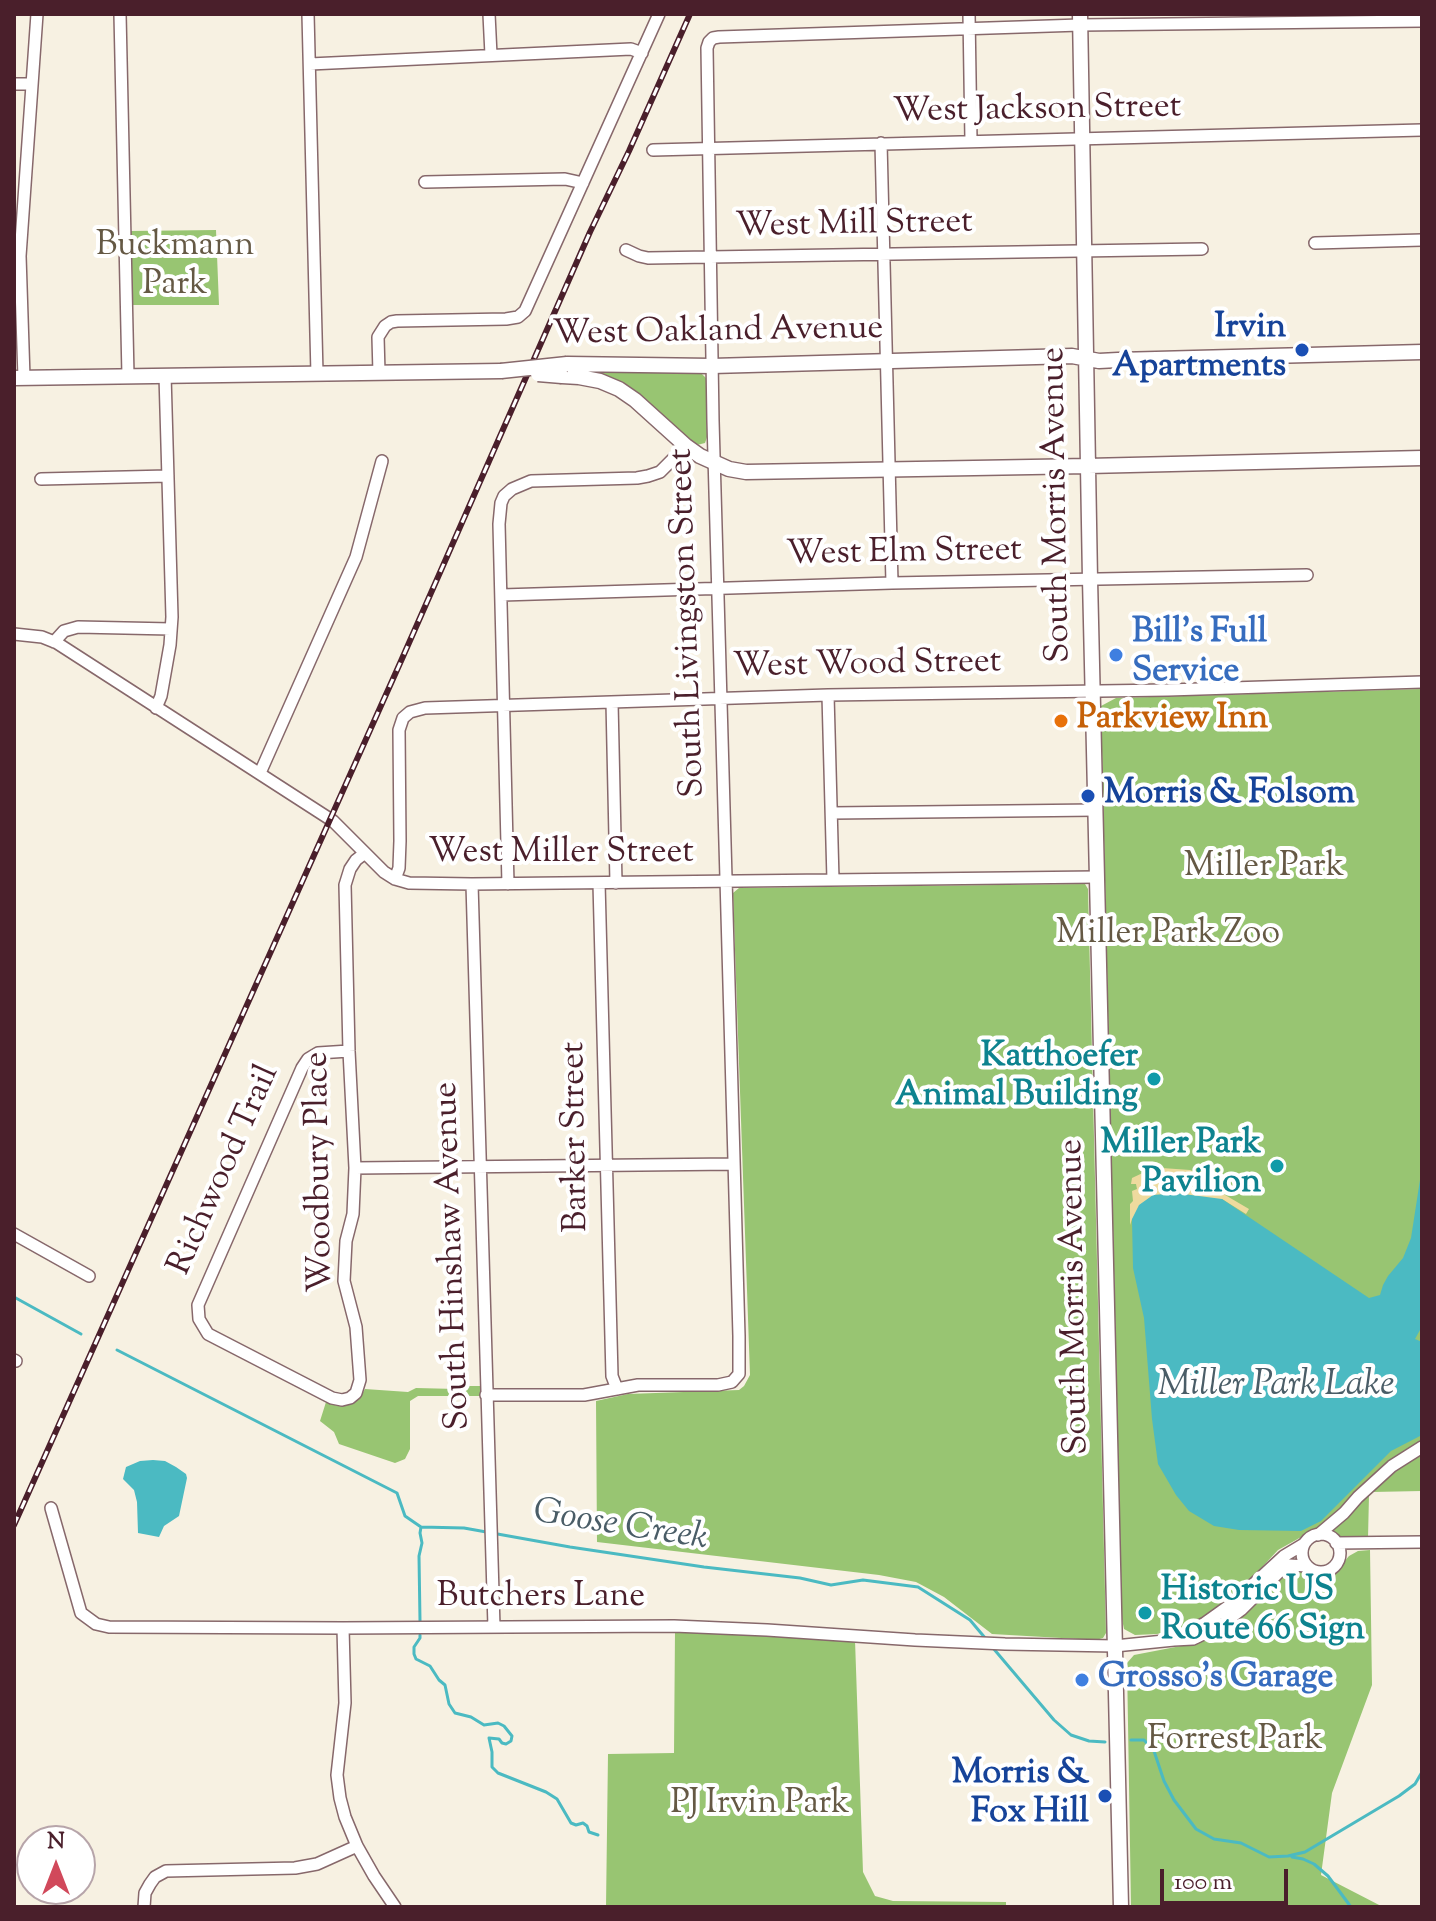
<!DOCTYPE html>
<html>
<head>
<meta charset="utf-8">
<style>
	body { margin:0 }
	#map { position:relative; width:1436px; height:1921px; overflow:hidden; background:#f7f1e2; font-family:"Sorts Mill Goudy",serif }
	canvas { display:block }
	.frame { position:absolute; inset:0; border:16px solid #4a1f2b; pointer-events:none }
	.north { position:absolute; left:16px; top:1825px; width:80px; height:80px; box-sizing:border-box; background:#fff; border:2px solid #b7a5aa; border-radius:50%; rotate:0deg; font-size:22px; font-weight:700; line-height:32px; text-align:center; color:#4a1f2b }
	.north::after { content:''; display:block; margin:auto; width:28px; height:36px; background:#d1495b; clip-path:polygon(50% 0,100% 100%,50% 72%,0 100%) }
	.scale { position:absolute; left:1160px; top:1869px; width:128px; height:36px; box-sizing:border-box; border:4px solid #4a1f2b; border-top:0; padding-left:10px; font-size:24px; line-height:28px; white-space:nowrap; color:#4a1f2b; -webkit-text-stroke:6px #fff; paint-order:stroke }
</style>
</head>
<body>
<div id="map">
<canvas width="1436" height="1921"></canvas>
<div class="frame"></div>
<div class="north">N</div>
<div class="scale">100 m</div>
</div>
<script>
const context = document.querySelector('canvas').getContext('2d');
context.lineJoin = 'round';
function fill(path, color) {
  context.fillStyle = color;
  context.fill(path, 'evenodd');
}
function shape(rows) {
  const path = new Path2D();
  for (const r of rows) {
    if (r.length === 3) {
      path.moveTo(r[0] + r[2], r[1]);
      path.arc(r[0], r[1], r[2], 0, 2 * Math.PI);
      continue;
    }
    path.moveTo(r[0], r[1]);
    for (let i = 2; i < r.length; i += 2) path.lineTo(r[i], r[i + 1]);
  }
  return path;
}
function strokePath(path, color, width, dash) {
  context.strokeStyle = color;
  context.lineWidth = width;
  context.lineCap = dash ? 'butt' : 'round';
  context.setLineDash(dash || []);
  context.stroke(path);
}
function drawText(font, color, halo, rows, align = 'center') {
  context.font = font + ' "Sorts Mill Goudy",serif';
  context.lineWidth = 8;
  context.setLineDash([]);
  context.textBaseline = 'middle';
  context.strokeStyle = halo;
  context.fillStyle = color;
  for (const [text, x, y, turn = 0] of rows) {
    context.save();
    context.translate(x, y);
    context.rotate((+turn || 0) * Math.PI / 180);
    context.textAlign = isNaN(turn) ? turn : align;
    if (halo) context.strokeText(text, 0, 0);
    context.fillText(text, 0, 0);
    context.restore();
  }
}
fill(shape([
	[216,230,219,305,133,305,130,231],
	[583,371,701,373,706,378,707,437,705,443,697,445,602,375],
	[1422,689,1422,1491,1372,1492,1369,1495,1368,1538,1344,1538,1321,1526,1278,1550,1236,1595,1202,1619,1179,1629,1157,1634,1135,1635,1124,1629,1122,1619,1101,706,1116,698],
	[1085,884,1088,889,1106,1633,1103,1638,1096,1640,992,1634,944,1597,916,1582,879,1575,597,1542,596,1401,628,1394,739,1390,744,1386,750,1375,733,893,739,888],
	[464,1386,481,1386,481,1396,418,1396,410,1401,410,1449,405,1459,395,1463,339,1444,334,1432,320,1421,326,1402,338,1406,352,1404,361,1396,365,1389,408,1392,416,1388,457,1389],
	[1370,1550,1372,1685,1332,1793,1321,1875,1383,1907,1131,1907,1127,1663,1134,1655,1186,1645,1213,1634,1287,1571,1298,1570,1307,1574,1310,1579,1324,1576,1331,1577,1349,1556,1358,1551],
	[675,1631,855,1640,863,1872,875,1896,893,1901,1006,1902,1006,1907,606,1907,608,1754,674,1753]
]), '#98c572');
fill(shape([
	[1162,1168,1190,1170,1223,1183,1220,1192,1249,1209,1246,1214,1222,1199,1132,1219,1130,1225,1130,1204,1133,1201,1132,1191,1137,1189,1136,1184,1131,1184,1132,1178,1149,1170]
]), '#eeda9e');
fill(shape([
	[1422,1167,1422,1330,1420,1330,1415,1339,1422,1342,1422,1435,1391,1451,1321,1521,1301,1531,1239,1530,1214,1526,1189,1511,1176,1495,1158,1464,1152,1419,1144,1318,1133,1268,1132,1219,1139,1205,1153,1195,1176,1193,1222,1199,1369,1298,1380,1295,1383,1285,1388,1276,1403,1258,1411,1238],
	[153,1460,165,1461,176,1467,186,1474,187,1478,179,1516,164,1526,159,1537,138,1533,137,1502,134,1490,123,1479,126,1467,140,1461]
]), '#4bbac2');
strokePath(shape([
	[14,1297,81,1334],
	[117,1350,397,1493,405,1516,421,1527,464,1528,570,1547,704,1567,800,1578,831,1585,863,1580,918,1587,970,1620,986,1639],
	[420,1621,419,1556,422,1543,420,1533,421,1527],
	[420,1635,420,1638,414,1647,414,1654,416,1659,430,1666,439,1680,445,1685,449,1704,455,1713,471,1717,484,1725,498,1723,504,1726,512,1736,511,1741,506,1744,502,1743,499,1739,489,1738,492,1752,492,1767,498,1773,546,1792,557,1799,571,1823,576,1825,583,1823,587,1826,589,1832,598,1835],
	[993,1648,1054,1720,1071,1735,1089,1741,1105,1742],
	[1131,1740,1144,1740,1154,1751,1164,1781,1174,1800,1196,1829,1214,1839,1241,1843,1269,1857,1288,1856,1305,1852,1399,1796,1415,1784,1422,1772],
	[1292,1857,1303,1859,1314,1864,1328,1876,1351,1907]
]), '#4bbac2', 3);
const minor = shape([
	[120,14,128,376],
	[308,14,317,374],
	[489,14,491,55],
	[969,14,971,141],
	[310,64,631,49,642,53],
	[14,84,32,84],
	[881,143,892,583],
	[653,150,1422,130],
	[425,182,565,179,583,183],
	[1315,243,1422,240],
	[626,250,639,256,648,258,1202,249],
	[379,373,378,337,385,326,391,322,397,321,506,319,518,317,525,311,659,14],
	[24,378,20,256,37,14],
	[41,479,168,476],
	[502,595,892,583,1307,575],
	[14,634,42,637,57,643,333,821,384,872,395,879,409,883,472,884,1097,877],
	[54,642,64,631,78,627,171,629],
	[828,695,833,880],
	[612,702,616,883],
	[156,708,161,696,170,645,172,617,165,375],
	[260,773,356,557,382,461],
	[832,813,1096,810],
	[395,879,399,868,400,841,399,730,403,718,410,712,425,708,828,695,1168,690,1422,682],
	[599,883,612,1376,617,1389],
	[472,884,494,1627],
	[508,884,499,524,501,503,504,496,512,489,531,481,637,478,648,476,660,472,686,446],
	[349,1051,318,1053,308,1059,302,1068,198,1305,199,1319,208,1334,332,1398,342,1400,350,1398,356,1393,360,1380,356,1327,344,1281,346,1241,353,1214,355,1168,349,1051,345,885,350,869,356,860,365,853],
	[355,1168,734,1164],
	[14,1234,89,1276],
	[14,1360,16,1361],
	[486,1395,584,1395,638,1385,718,1385,732,1382,739,1374,739,1336,713,421,707,48,709,42,713,38,719,37,1080,25,1422,21],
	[51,1508,81,1613,96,1624,109,1627,343,1628,674,1626,767,1630,915,1640,1005,1644,1115,1646,1174,1640],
	[1321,1553,19],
	[1318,1535,1344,1513,1358,1497,1392,1466,1422,1447],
	[1336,1543,1422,1542],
	[1304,1544,1284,1556,1233,1603,1205,1623,1174,1640,1193,1639,1220,1626,1241,1610,1283,1568,1289,1565,1307,1566],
	[343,1628,345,1703,337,1775,340,1798,345,1817,357,1846,374,1876,395,1907],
	[144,1907,145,1893,150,1884,155,1877,166,1871,295,1868,317,1864,357,1846]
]);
const major = shape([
	[1080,14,1090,579,1121,1907],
	[567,364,712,366,1072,356,1099,361,1118,360,1422,352],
	[562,376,579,377,600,381,619,389,635,400,686,446,700,456,729,469,746,472,1088,466,1422,458],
	[14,378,501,371]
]);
strokePath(minor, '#87686b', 14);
strokePath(major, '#87686b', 17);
strokePath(minor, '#fff', 11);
strokePath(major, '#fff', 14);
const rail = shape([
	[14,1525,401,661,590,232,629,151,690,14]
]);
strokePath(rail, '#4a1f2b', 6);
strokePath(rail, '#fff', 3, [9]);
const majorBridge = shape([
	[501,371,567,364],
	[538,374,562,376]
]);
strokePath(majorBridge, '#87686b', 17, []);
strokePath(majorBridge, '#fff', 14);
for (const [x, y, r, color] of [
	[1302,350,8,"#1a4fb4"],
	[1116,655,8,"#3f7fe0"],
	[1061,721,8,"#e8710a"],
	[1088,796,8,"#1a4fb4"],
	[1154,1079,8,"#0f9aa8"],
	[1277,1166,8,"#0f9aa8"],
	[1145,1613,8,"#0f9aa8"],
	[1082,1680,8,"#3f7fe0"],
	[1105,1796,8,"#1a4fb4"]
]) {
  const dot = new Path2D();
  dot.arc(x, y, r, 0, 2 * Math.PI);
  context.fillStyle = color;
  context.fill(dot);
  strokePath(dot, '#fff', 3);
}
drawText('34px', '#4a1f2b', '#fff', [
	["West Jackson Street",1037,112,-1],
	["West Mill Street",854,227,-1],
	["West Oakland Avenue",718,334,-1],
	["South Morris Avenue",1059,505,-91],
	["West Elm Street",904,555,-1],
	["South Livingston Street",690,623,-92],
	["West Wood Street",867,667,-1],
	["West Miller Street",561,855],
	["Barker Street",578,1137,-91],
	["Richwood Trail",226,1171,-66],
	["Woodbury Place",322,1172,-91],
	["South Hinshaw Avenue",455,1256,-92],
	["South Morris Avenue",1077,1297,-91],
	["Butchers Lane",541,1599]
]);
drawText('34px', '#655944', '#fff', [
	["Buckmann",175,248],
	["Park",175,287],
	["Miller Park",1264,869],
	["Miller Park Zoo",1168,936],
	["Forrest Park",1235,1742],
	["PJ Irvin Park",760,1806]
]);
drawText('bold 34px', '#164399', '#fff', [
	["Irvin",1286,330],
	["Apartments",1286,369],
	["Morris & Folsom",1104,796,"left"],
	["Morris &",1089,1776],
	["Fox Hill",1089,1815]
], 'right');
drawText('bold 34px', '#366cbe', '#fff', [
	["Bill's Full",1132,635],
	["Service",1132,674],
	["Grosso's Garage",1098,1680]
], 'left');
drawText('bold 34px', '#c56008', '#fff', [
	["Parkview Inn",1077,721]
], 'left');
drawText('bold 34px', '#0d838f', '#fff', [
	["Katthoefer",1138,1059],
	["Animal Building",1138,1098],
	["Miller Park",1261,1146],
	["Pavilion",1261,1185],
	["Historic US",1161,1593,"left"],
	["Route 66 Sign",1161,1632,"left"]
], 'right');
drawText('italic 36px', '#4a5d67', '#fff', [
	["Miller Park Lake",1276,1388],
	["Goose Creek",620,1528,9]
]);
</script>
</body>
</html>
